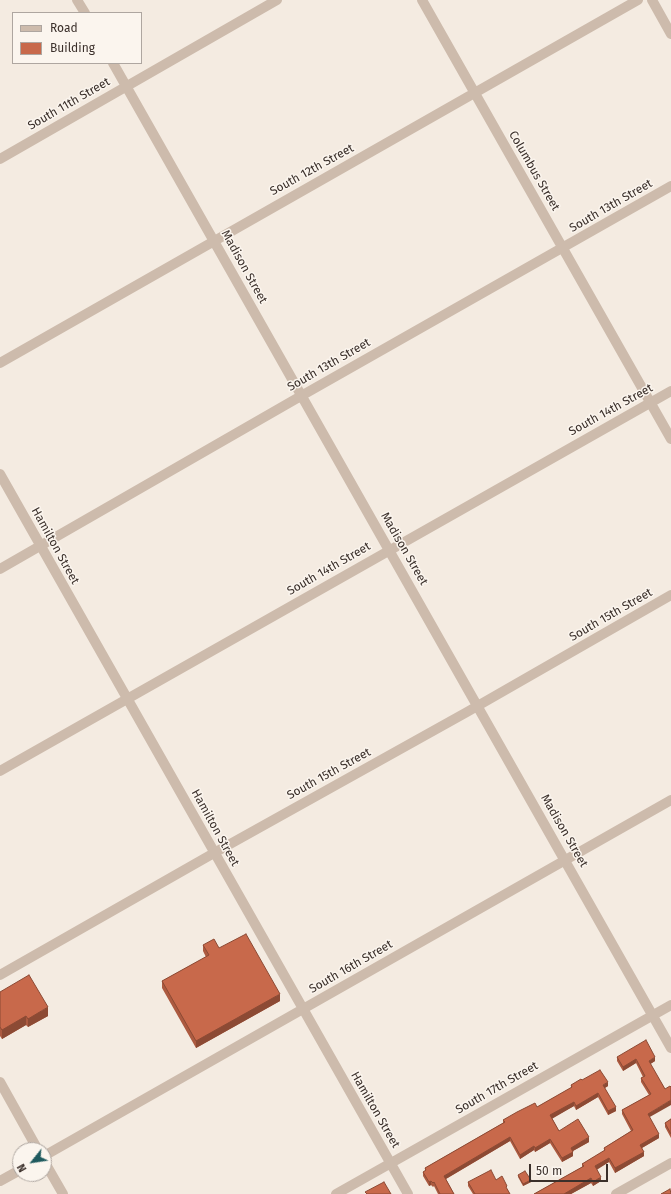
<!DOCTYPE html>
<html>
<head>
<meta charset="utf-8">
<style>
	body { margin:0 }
	#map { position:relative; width:671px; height:1194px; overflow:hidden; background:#f4ebe1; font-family:"Fira Sans",sans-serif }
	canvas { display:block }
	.legend { position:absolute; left:12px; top:12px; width:130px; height:52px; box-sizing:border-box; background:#fbf5ee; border:1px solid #aea6a0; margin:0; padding:5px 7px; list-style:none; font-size:12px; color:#3b302b }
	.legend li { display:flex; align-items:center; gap:8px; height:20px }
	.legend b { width:20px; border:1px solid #aea6a0 }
	.north { position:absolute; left:12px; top:1142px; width:40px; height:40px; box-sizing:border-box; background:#fbf5ee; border:1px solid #aea6a0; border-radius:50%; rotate:240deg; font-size:11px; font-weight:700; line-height:16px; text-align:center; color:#3b302b }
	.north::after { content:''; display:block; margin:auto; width:14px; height:18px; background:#1f5a5e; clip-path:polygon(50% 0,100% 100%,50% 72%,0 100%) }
	.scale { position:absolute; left:529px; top:1164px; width:79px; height:18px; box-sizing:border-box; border:2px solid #3b302b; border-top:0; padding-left:5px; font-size:12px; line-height:14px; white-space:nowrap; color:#3b302b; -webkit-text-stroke:3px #fbf5ee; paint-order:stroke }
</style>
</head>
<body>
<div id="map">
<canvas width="671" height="1194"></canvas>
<ul class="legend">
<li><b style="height:5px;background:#cdbbac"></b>Road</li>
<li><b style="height:11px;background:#c8694b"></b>Building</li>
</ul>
<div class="north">N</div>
<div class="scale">50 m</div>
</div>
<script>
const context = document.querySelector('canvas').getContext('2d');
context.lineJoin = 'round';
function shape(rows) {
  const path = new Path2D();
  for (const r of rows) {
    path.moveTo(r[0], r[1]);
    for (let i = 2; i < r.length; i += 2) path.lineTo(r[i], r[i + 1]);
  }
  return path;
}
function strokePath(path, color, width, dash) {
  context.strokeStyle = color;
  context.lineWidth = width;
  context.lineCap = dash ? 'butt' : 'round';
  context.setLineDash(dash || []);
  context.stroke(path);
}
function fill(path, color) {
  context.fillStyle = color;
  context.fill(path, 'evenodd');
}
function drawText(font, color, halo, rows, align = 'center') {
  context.font = font + ' "Fira Sans",sans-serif';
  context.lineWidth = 3;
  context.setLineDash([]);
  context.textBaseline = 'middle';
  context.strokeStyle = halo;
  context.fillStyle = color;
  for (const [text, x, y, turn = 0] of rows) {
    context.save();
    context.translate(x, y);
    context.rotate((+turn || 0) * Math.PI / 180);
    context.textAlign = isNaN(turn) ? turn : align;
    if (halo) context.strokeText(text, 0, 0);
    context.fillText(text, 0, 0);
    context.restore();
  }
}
strokePath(shape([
	[77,0,85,13],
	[422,0,671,439],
	[652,0,671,34],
	[113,63,671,1048],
	[0,159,277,0],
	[0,363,638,0],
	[0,474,408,1194],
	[0,569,301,396,671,186],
	[0,771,671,391],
	[0,975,214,853,467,712,671,595],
	[0,1082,38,1150],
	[44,1156,671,800],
	[44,1161,63,1194],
	[0,1181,20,1170],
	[336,1194,671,1005],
	[616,1194,671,1163]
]), '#cdbbac', 10);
fill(shape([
	[203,945,219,948,280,1001,196,1048,162,988,162,981,206,957,203,951],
	[0,992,48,1016,28,1027,26,1025,2,1039,0,1036],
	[617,1057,655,1061,650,1064,665,1089,649,1117,659,1138,642,1148,644,1156,615,1173,609,1162,596,1169,601,1181,593,1186,591,1183,571,1194,534,1194,582,1167,582,1164,604,1151,604,1148,631,1131,622,1114,622,1110,649,1095,641,1082,641,1078,643,1077,636,1063,623,1071,617,1061],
	[582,1080,608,1086,605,1088,616,1111,608,1115,598,1097,576,1110,574,1106,552,1118,559,1131,589,1142,573,1151,573,1156,562,1162,550,1143,535,1152,534,1150,520,1159,510,1141,446,1179,454,1194,438,1194,434,1186,433,1187,431,1185,429,1186,423,1176,423,1172,425,1171,425,1168,503,1123,503,1120,537,1107,571,1088,571,1085],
	[671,1119,671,1138,665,1127,665,1123],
	[518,1175,531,1182,523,1186,518,1177],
	[496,1180,507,1189,510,1194,473,1194,468,1186,468,1182]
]), '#ac5a40');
fill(shape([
	[280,994,280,1001,196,1048,196,1041],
	[48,1007,48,1016,28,1027,28,1019],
	[26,1016,26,1025,2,1039,2,1030],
	[655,1057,655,1061,649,1065,649,1061],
	[636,1059,636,1063,623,1071,623,1067],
	[608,1082,608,1086,603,1089,603,1085],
	[598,1093,598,1097,576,1110,576,1106],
	[671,1100,671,1105,648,1118,648,1114],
	[574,1102,574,1106,550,1120,550,1115],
	[616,1107,616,1111,608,1115,608,1111],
	[659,1134,659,1138,640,1149,640,1145],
	[510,1137,510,1141,444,1180,444,1176],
	[589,1137,589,1142,571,1152,571,1148],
	[550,1139,550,1143,535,1152,535,1148],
	[534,1146,534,1150,520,1159,520,1155],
	[573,1152,573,1156,562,1162,562,1158],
	[644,1152,644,1156,615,1173,615,1168],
	[609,1158,609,1162,595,1171,595,1166],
	[601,1177,601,1181,593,1186,593,1182],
	[591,1178,591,1183,571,1194,564,1194],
	[531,1180,531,1182,523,1186,523,1184],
	[431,1181,431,1185,429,1186,429,1182]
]), '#8c4a34');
const building = shape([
	[246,934,280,994,196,1041,162,981,209,955,203,945,214,939,219,948,246,934],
	[29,975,48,1007,28,1019,26,1016,2,1030,0,1027,0,992,29,975],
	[646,1040,655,1057,649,1061,665,1089,670,1086,671,1087,671,1100,648,1114,659,1134,640,1145,644,1152,615,1168,609,1158,595,1166,601,1177,593,1182,591,1178,564,1194,534,1194,584,1166,582,1164,605,1150,604,1148,633,1130,622,1110,651,1094,641,1078,645,1076,636,1059,623,1067,617,1057,646,1040],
	[600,1070,608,1082,603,1085,616,1107,608,1111,598,1093,576,1106,574,1102,550,1115,559,1131,578,1119,589,1137,571,1148,573,1152,562,1158,550,1139,535,1148,534,1146,520,1155,510,1137,444,1176,454,1194,440,1194,434,1182,433,1183,431,1181,429,1182,423,1172,426,1170,425,1168,505,1122,503,1120,517,1112,535,1103,537,1107,572,1087,571,1085,581,1079,582,1080,600,1070],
	[671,1119,671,1134,665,1123,671,1119],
	[491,1170,496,1180,502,1176,507,1186,506,1187,510,1194,475,1194,468,1182,491,1170],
	[525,1171,531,1180,523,1184,518,1175,525,1171],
	[384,1182,391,1194,367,1194,365,1192,384,1182],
	[670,1189,671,1194,661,1194,670,1189]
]);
fill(building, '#c8694b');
strokePath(building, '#8c4a34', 1);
drawText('12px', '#3b302b', '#fbf5ee', [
	["South 11th Street",69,104,-30],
	["South 12th Street",312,170,-29],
	["Columbus Street",534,171,60],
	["South 13th Street",611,206,-30],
	["Madison Street",244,267,61],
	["South 13th Street",329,365,-30],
	["South 14th Street",611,410,-29],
	["Hamilton Street",55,546,61],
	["Madison Street",404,549,60],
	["South 14th Street",329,569,-30],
	["South 15th Street",611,615,-30],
	["South 15th Street",329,774,-29],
	["Hamilton Street",215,828,61],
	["Madison Street",564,831,60],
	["South 16th Street",351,967,-30],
	["South 17th Street",497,1088,-30],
	["Hamilton Street",375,1110,60]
]);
</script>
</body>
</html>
